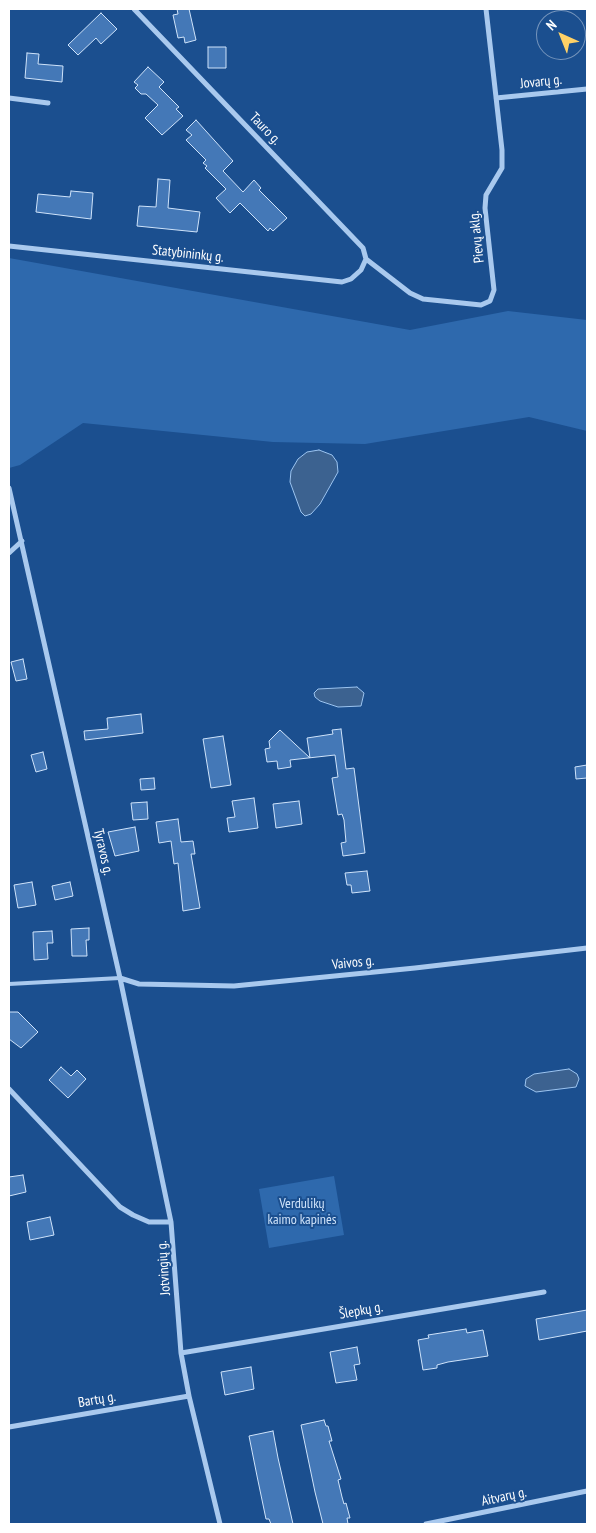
<!DOCTYPE html>
<html>
<head>
<meta charset="utf-8">
<style>
	body { margin:0 }
	#map { position:relative; width:596px; height:1533px; overflow:hidden; background:#1b4f8f; font-family:"PT Sans Narrow",sans-serif }
	canvas { display:block }
	.frame { position:absolute; inset:0; border:10px solid #fff; pointer-events:none }
	.north { position:absolute; left:536px; top:10px; width:50px; height:50px; box-sizing:border-box; background:#1b4f8f; border:1px solid #7695bc; border-radius:50%; rotate:316deg; font-size:14px; font-weight:700; line-height:20px; text-align:center; color:#fff }
	.north::after { content:''; display:block; margin:auto; width:18px; height:22px; background:#ffd166; clip-path:polygon(50% 0,100% 100%,50% 72%,0 100%) }
</style>
</head>
<body>
<div id="map">
<canvas width="596" height="1533"></canvas>
<div class="frame"></div>
<div class="north">N</div>
</div>
<script>
const context = document.querySelector('canvas').getContext('2d');
context.lineJoin = 'round';
function fill(path, color) {
  context.fillStyle = color;
  context.fill(path, 'evenodd');
}
function shape(rows) {
  const path = new Path2D();
  for (const r of rows) {
    path.moveTo(r[0], r[1]);
    for (let i = 2; i < r.length; i += 2) path.lineTo(r[i], r[i + 1]);
  }
  return path;
}
function strokePath(path, color, width, dash) {
  context.strokeStyle = color;
  context.lineWidth = width;
  context.lineCap = dash ? 'butt' : 'round';
  context.setLineDash(dash || []);
  context.stroke(path);
}
function drawText(font, color, halo, rows, align = 'center') {
  context.font = font + ' "PT Sans Narrow",sans-serif';
  context.lineWidth = 4;
  context.setLineDash([]);
  context.textBaseline = 'middle';
  context.strokeStyle = halo;
  context.fillStyle = color;
  for (const [text, x, y, turn = 0] of rows) {
    context.save();
    context.translate(x, y);
    context.rotate((+turn || 0) * Math.PI / 180);
    context.textAlign = isNaN(turn) ? turn : align;
    if (halo) context.strokeText(text, 0, 0);
    context.fillText(text, 0, 0);
    context.restore();
  }
}
fill(shape([
	[9,258,410,330,508,311,587,320,587,431,529,417,365,444,273,442,83,423,20,465,9,468],
	[334,1176,344,1235,269,1248,259,1189]
]), '#2e69ad');
const water = shape([
	[319,450,332,455,337,462,338,472,320,504,311,514,305,516,301,512,290,482,291,471,298,459,307,452,319,450],
	[357,687,364,693,361,706,338,707,320,701,315,697,314,693,318,689,357,687],
	[569,1069,577,1074,579,1079,576,1087,536,1092,525,1086,526,1079,534,1074,569,1069]
]);
fill(water, '#3c6290');
strokePath(water, '#9cc4f0', 1);
const building = shape([
	[177,9,189,9,196,40,185,43,184,37,178,38,173,15,178,14,177,9],
	[101,13,117,29,101,44,96,38,78,55,68,45,101,13],
	[208,47,226,47,226,68,208,68,208,47],
	[27,53,39,54,38,64,63,66,62,82,25,78,27,53],
	[148,67,164,82,159,87,179,107,176,109,183,116,162,135,145,118,158,105,146,94,141,94,135,88,138,85,134,82,148,67],
	[196,120,233,161,223,171,243,192,254,180,261,188,259,190,287,218,273,231,270,228,268,231,240,203,230,213,216,198,226,189,205,168,207,166,203,163,206,160,186,140,192,135,186,130,196,120],
	[158,179,170,180,168,208,200,212,197,232,137,226,139,206,156,207,158,179],
	[71,191,93,193,91,219,36,212,38,194,70,197,71,191],
	[23,659,27,679,16,681,11,662,23,659],
	[141,714,143,733,85,740,84,731,108,729,107,718,141,714],
	[341,729,346,769,354,768,365,853,343,856,341,843,346,842,344,820,342,814,338,815,332,778,338,777,335,755,290,760,291,767,278,769,277,761,267,762,265,749,270,748,269,741,280,730,310,758,307,738,333,734,332,730,341,729],
	[223,736,231,785,211,788,203,739,223,736],
	[43,752,47,769,36,772,31,755,43,752],
	[587,765,587,778,576,779,575,767,587,765],
	[154,778,155,789,141,790,140,779,154,778],
	[254,798,258,828,229,832,227,818,235,817,232,801,254,798],
	[299,801,302,824,276,828,273,804,299,801],
	[147,802,148,819,133,820,131,803,147,802],
	[178,819,181,842,193,841,195,854,191,854,200,908,183,911,178,863,174,864,171,841,159,843,156,822,178,819],
	[135,827,139,851,115,856,108,832,135,827],
	[367,871,370,891,352,893,351,885,347,885,345,873,367,871],
	[32,882,36,905,18,908,14,885,32,882],
	[70,882,73,896,55,900,52,886,70,882],
	[89,928,89,940,86,940,87,956,72,956,71,929,89,928],
	[52,931,53,943,47,943,48,959,34,960,33,932,52,931],
	[9,1012,18,1012,38,1032,21,1048,9,1039,9,1012],
	[61,1067,71,1076,77,1070,86,1079,68,1098,49,1080,61,1067],
	[23,1175,26,1192,9,1196,9,1177,23,1175],
	[50,1217,54,1235,30,1240,27,1222,50,1217],
	[587,1310,587,1331,539,1340,536,1319,587,1310],
	[466,1329,467,1333,483,1330,488,1356,448,1362,437,1365,437,1368,423,1370,418,1340,429,1338,428,1335,466,1329],
	[357,1347,360,1364,354,1365,357,1380,336,1383,330,1352,357,1347],
	[251,1367,254,1389,225,1395,221,1372,251,1367],
	[324,1420,326,1426,328,1426,332,1441,329,1441,341,1479,338,1480,342,1497,344,1504,346,1503,350,1518,347,1518,348,1524,323,1524,315,1492,301,1425,324,1420],
	[273,1431,278,1458,293,1524,271,1524,269,1519,266,1519,257,1476,249,1436,273,1431]
]);
fill(building, '#4478b7');
strokePath(building, '#cfe3fa', 1);
strokePath(shape([
	[9,984,120,978]
]), '#a9c9ee', 4);
strokePath(shape([
	[9,98,48,103],
	[496,98,587,89],
	[9,246,342,282,351,279,361,270,366,259,363,248,134,9],
	[366,259,410,293,423,299,481,305,490,301,494,290,485,208,486,195,502,168,502,150,486,9],
	[9,488,120,978,171,1222,181,1353,189,1396,220,1524],
	[9,553,22,541],
	[120,978,139,984,234,986,415,968,587,948],
	[9,1089,120,1207,133,1215,149,1222,171,1222],
	[181,1353,544,1292],
	[9,1427,189,1396],
	[426,1524,587,1491]
]), '#a9c9ee', 5);
drawText('14px', '#fff', '#1b4f8f', [
	["Jovarų g.",541,82,-6],
	["Tauro g.",265,129,46],
	["Pievų aklg.",477,237,-96],
	["Statybininkų g.",188,254,6],
	["Tyravos g.",103,852,77],
	["Vaivos g.",353,963,-6],
	["Jotvingių g.",164,1268,-94],
	["Šlepkų g.",361,1311,-10],
	["Bartų g.",97,1400,-10],
	["Aitvarų g.",504,1497,-12]
]);
drawText('14px', '#cfe3fa', '#1b4f8f', [
	["Verdulikų",302,1204],
	["kaimo kapinės",302,1220]
]);
</script>
</body>
</html>
